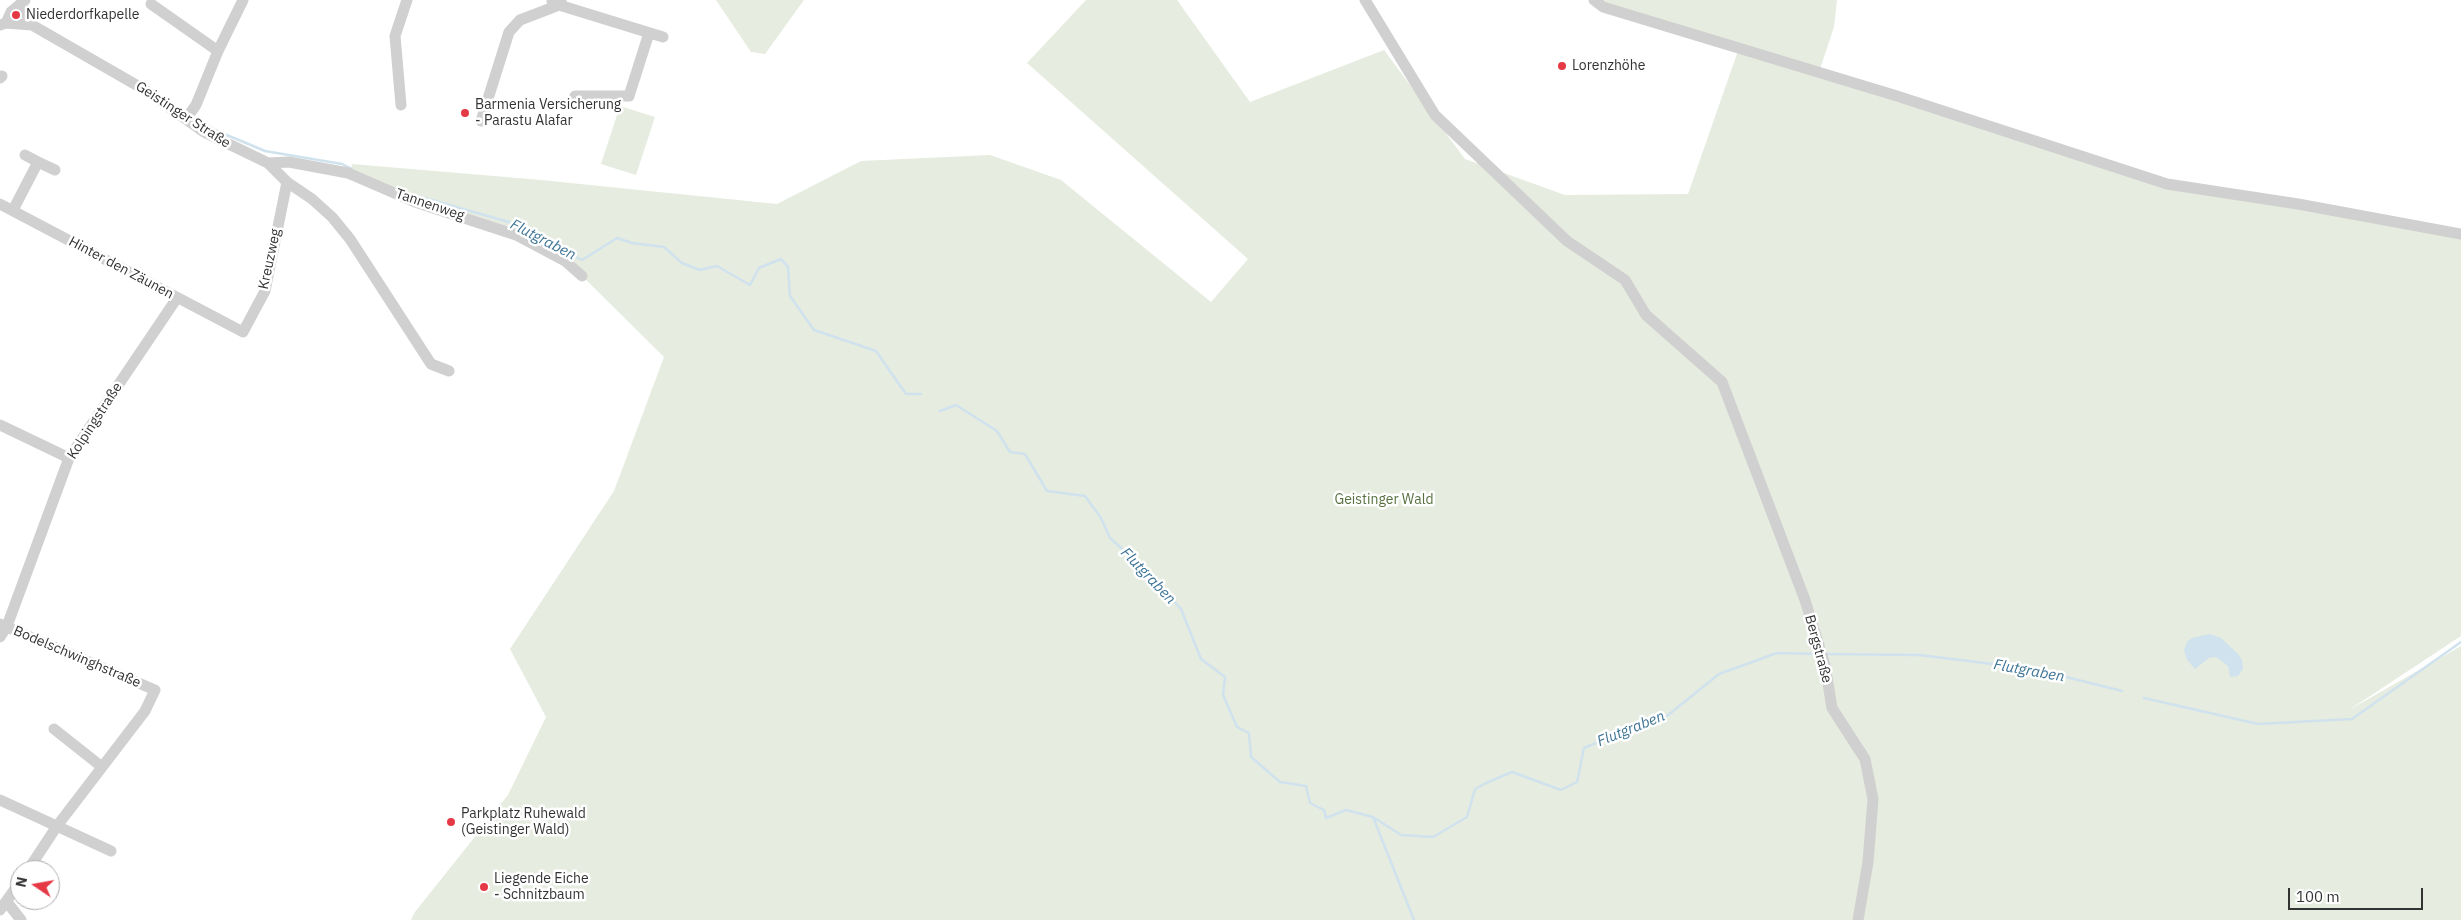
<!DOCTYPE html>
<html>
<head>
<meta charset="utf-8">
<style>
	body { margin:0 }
	#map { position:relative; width:2461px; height:920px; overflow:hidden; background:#fff; font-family:"IBM Plex Sans",sans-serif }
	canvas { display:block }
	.north { position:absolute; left:10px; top:860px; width:50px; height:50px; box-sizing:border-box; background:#fff; border:1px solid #adadad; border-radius:50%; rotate:282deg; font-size:14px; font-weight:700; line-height:20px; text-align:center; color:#333 }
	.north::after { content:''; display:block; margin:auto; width:18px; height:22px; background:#e63946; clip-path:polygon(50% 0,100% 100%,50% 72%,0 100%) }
	.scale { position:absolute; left:2288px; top:888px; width:135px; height:22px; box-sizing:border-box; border:2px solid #333; border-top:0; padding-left:6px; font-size:15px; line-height:18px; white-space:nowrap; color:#333; -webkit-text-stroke:4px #fff; paint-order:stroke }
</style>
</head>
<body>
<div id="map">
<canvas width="2461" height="920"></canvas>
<div class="north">N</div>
<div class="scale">100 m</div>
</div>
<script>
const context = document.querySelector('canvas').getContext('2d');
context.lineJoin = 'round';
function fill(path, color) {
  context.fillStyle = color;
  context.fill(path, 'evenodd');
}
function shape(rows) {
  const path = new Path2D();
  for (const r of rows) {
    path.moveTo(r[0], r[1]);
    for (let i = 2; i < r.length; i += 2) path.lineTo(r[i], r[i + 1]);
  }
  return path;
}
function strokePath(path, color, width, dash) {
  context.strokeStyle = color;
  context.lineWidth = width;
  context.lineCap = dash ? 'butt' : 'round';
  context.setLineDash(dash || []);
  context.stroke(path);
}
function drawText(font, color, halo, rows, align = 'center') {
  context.font = font + ' "IBM Plex Sans",sans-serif';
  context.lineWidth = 5;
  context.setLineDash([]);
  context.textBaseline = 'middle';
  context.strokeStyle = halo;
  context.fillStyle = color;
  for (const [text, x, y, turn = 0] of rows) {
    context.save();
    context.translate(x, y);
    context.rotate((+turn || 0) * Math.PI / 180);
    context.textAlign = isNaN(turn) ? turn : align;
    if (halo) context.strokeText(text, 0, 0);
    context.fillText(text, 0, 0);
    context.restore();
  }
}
fill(shape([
	[716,0,804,0,765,54,751,52],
	[1086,0,1177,0,1250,102,1384,50,1465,159,1565,195,1688,194,1739,48,1598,0,1837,0,1834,27,1820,69,2167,185,2461,234,2461,636,2349,710,2461,646,2461,920,411,920,415,912,508,795,546,717,510,649,614,491,664,357,566,260,350,174,352,164,541,180,777,204,861,161,990,155,1061,180,1211,302,1248,259,1027,63],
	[620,106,655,117,636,175,601,164]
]), '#e6ecdf');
fill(shape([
	[2210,634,2221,638,2238,654,2242,660,2243,669,2238,676,2230,677,2228,666,2216,657,2209,658,2195,669,2187,660,2184,650,2187,642,2192,638]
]), '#cfe2ee');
strokePath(shape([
	[197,119,215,130,265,151,342,164,352,169],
	[414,195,509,222,582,260,617,238,632,243,664,247,682,263,700,270,717,266,750,285,759,268,781,259,788,267,790,296,814,330,876,351,906,394,921,394],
	[940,411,956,405,997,431,1010,452,1025,454,1047,491,1085,496,1101,518,1110,538,1148,572,1181,609,1201,659,1225,677,1223,695,1237,727,1249,733,1251,757,1280,782,1306,786,1310,803,1324,810,1326,818,1346,810,1373,817,1401,835,1433,837,1467,817,1475,789,1486,783,1512,772,1561,790,1577,782,1584,748,1654,719,1667,716,1719,674,1777,653,1817,654],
	[1825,654,1919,655,2034,669,2122,691],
	[2144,698,2258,724,2352,719,2461,642],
	[1373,817,1414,920]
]), '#cfe2ee', 2.5);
strokePath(shape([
	[1365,0,1435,115,1567,241,1625,280,1646,315,1722,382,1805,600,1825,665,1832,708,1865,759,1873,799,1868,862,1858,920],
	[1594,0,1603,7,1897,96,2167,184,2298,204,2461,234],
	[552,1,559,5,663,37],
	[151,4,218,51],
	[22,5,32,25,145,90,204,132,268,163,287,182,312,199,332,217,350,239,431,364,449,371],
	[6,23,11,12,25,0],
	[0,25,6,23,32,25],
	[0,78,2,76],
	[575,96,629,96,649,33],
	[401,105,395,36,407,0],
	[186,119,196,105,218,51,243,0],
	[481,121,509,32,520,20,559,5,561,0],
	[25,155,38,162],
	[268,163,289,162,348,173,415,202,516,235,565,261,582,276],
	[0,204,243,332,265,291,287,182],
	[13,210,38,162,55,170],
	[0,425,69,458],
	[0,624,155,690,145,711,57,826,28,870],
	[0,637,7,626,69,458,177,298],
	[54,729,102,767],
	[0,800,111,851],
	[7,902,21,920],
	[0,910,20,882]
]), '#d0d0d0', 11);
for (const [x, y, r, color] of [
	[16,15,5,"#e63946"],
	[1562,66,5,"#e63946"],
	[465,113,5,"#e63946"],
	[451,822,5,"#e63946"],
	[484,887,5,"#e63946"]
]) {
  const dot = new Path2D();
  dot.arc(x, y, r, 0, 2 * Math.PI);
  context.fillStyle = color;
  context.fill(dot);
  strokePath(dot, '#fff', 2);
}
drawText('14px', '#333', '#fff', [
	["Niederdorfkapelle",26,15],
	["Lorenzhöhe",1572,66],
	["Barmenia Versicherung",475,105],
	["- Parastu Alafar",475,121],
	["Parkplatz Ruhewald",461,814],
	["(Geistinger Wald)",461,830],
	["Liegende Eiche",494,879],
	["- Schnitzbaum",494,895]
], 'left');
drawText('14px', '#333', '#fff', [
	["Geistinger Straße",183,115,33],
	["Tannenweg",430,205,19],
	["Kreuzweg",270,259,-78],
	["Hinter den Zäunen",121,268,28],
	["Kolpingstraße",95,421,-57],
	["Bergstraße",1818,649,75],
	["Bodelschwinghstraße",77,657,23]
]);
drawText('14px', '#56703f', '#fff', [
	["Geistinger Wald",1384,500]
]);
drawText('italic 15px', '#3f7597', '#fff', [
	["Flutgraben",543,240,27],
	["Flutgraben",1148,576,46],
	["Flutgraben",2029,671,10],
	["Flutgraben",1631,729,-22]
]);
</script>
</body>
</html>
